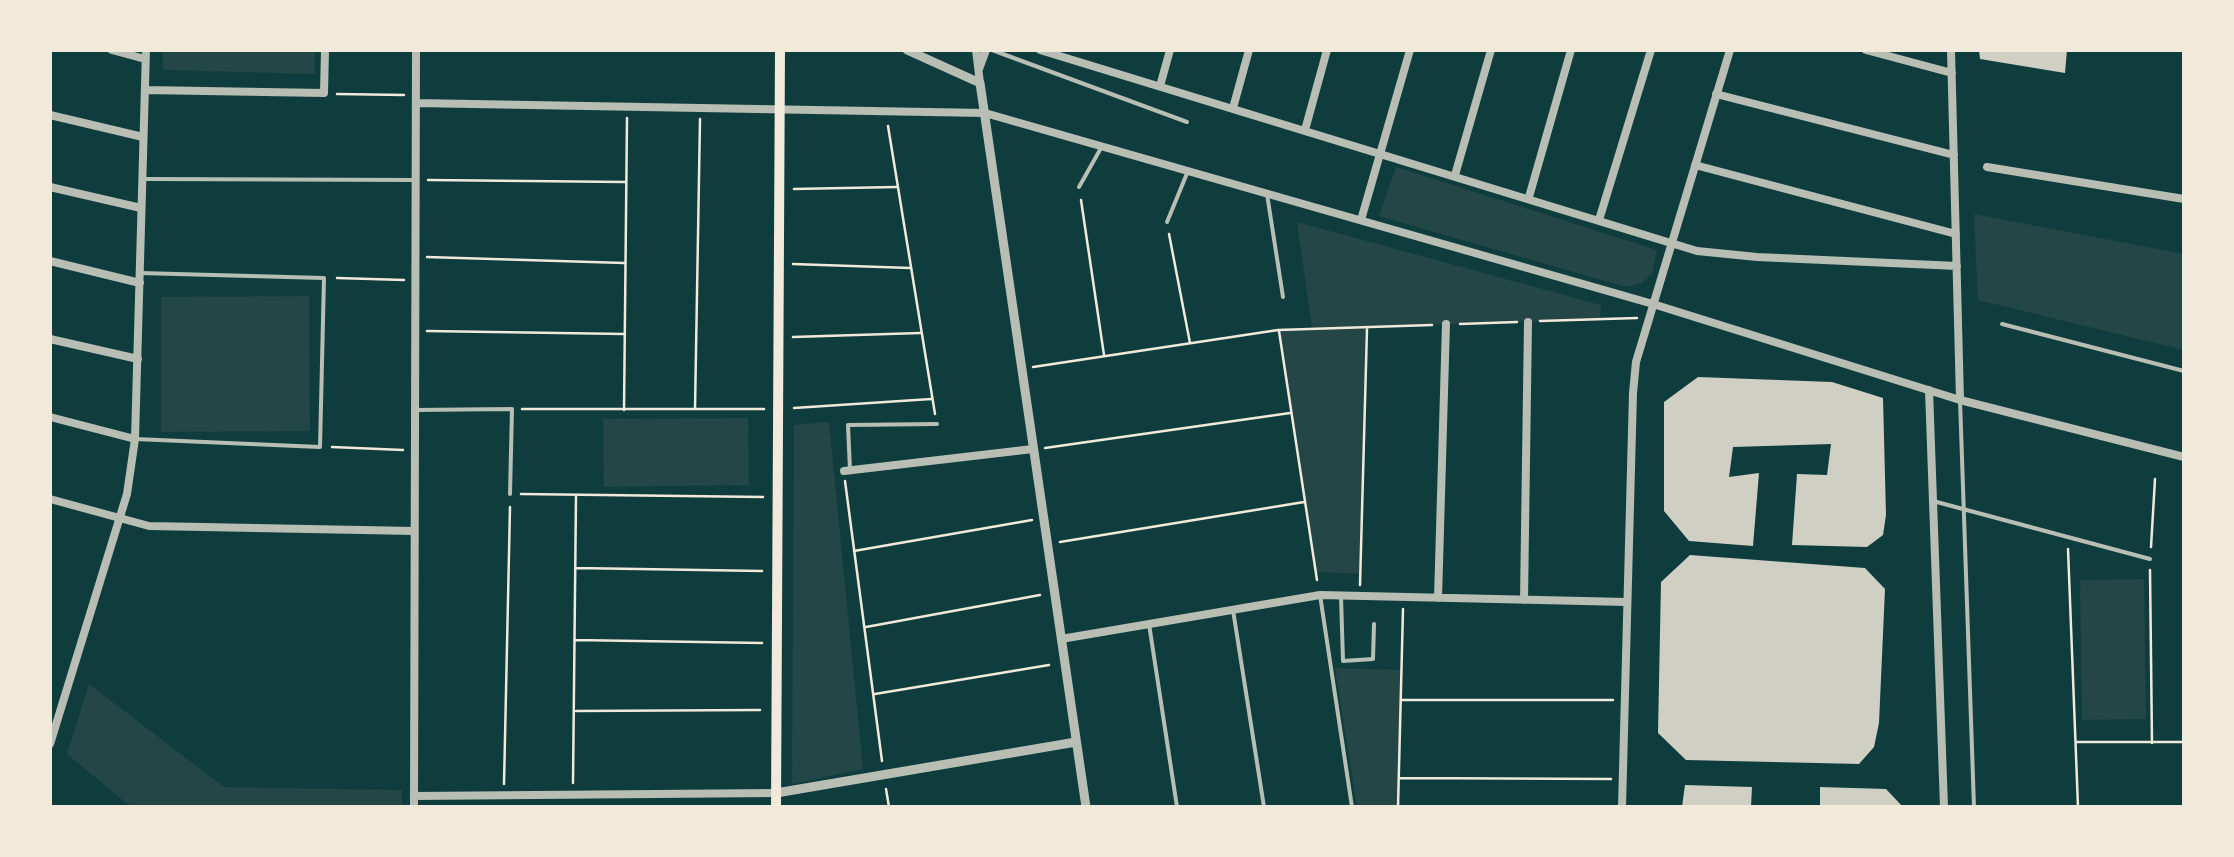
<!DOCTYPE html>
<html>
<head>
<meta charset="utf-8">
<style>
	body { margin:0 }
	#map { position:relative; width:2234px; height:857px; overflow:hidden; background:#0f3d3e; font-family:"PT Sans",sans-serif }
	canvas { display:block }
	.frame { position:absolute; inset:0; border:52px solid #f1e9da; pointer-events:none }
</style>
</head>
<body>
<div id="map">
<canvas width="2234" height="857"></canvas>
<div class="frame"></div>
</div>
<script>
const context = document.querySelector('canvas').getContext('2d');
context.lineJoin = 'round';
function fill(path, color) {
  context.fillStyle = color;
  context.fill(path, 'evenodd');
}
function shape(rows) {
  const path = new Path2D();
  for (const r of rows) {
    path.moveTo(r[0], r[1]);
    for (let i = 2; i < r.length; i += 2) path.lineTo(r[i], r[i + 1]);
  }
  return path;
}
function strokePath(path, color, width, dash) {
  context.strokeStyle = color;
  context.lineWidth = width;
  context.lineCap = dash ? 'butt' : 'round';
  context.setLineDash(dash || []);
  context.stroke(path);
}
fill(shape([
	[163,50,315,50,315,74,163,70],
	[1396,167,1657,250,1652,274,1642,283,1626,287,1379,216],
	[1974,214,2184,254,2184,350,1978,300],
	[1297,222,1601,305,1600,319,1367,327,1360,574,1316,572,1278,330,1312,328],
	[309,296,310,431,161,432,161,297],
	[748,418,749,485,604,487,603,419],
	[829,422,863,769,792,784,794,425],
	[2144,579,2146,719,2082,720,2080,580],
	[1335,668,1402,670,1398,807,1357,807],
	[89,684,224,787,402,790,402,807,131,807,67,754]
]), '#244646');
fill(shape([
	[1979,50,2067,50,2065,73,1980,59],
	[1698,377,1832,382,1883,398,1886,515,1883,535,1867,547,1792,545,1797,474,1827,475,1831,444,1733,447,1729,477,1759,473,1753,546,1689,541,1664,511,1664,402],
	[1690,555,1865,568,1885,589,1879,723,1874,747,1859,764,1686,760,1658,733,1661,582],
	[1685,785,1752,787,1751,807,1682,807],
	[1820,787,1886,789,1903,807,1820,807]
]), '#cfcfc3');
strokePath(shape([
	[337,94,404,95],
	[888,126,935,414],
	[428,180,625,182],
	[794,189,896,187],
	[1081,200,1104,355],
	[1169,234,1190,343],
	[427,257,624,263],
	[793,264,910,268],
	[337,278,404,280],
	[1540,321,1637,318],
	[1460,324,1517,322],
	[427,331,624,334],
	[1279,331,1317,580],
	[793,337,920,333],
	[1033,367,1278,330,1432,325],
	[794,408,931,399],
	[522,409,764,409],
	[695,409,700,119],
	[624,410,627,118],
	[332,447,403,450],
	[1045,448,1290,413],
	[845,481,882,761],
	[521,494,763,497],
	[1060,542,1304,502],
	[2151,547,2155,479],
	[2068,549,2078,807],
	[854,551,1032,520],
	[576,568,762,571],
	[2150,570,2152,743],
	[1360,585,1367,329],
	[866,627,1040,595],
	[575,640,762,643],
	[875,694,1049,665],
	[1401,700,1613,700],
	[576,711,760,710],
	[2076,742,2184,742],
	[1399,778,1611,779],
	[573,783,576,496],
	[504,784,510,507],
	[886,789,889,807],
	[1398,807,1403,609]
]), '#f1e9da', 2.5);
strokePath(shape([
	[992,50,1187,122],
	[145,179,415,180],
	[1079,187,1101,148],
	[1267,194,1283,297],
	[1167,222,1188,171],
	[2002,324,2184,371],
	[1960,400,1974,807],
	[415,410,512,409,510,494],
	[135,439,320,447,324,278,140,273],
	[850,470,848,425,937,424],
	[1933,501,2150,559],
	[1320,595,1352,807],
	[1341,596,1343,661,1373,659,1374,624],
	[1233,610,1264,807],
	[1149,624,1177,807]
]), '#b8beb3', 4);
strokePath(shape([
	[112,50,145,59],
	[976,50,980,83],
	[1040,50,1697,251,1757,257,1957,266],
	[1866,50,1952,73],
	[1951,50,1960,400],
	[979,69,986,50],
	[1160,86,1170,50],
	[145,90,324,93,325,50],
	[1716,94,1954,155],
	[416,103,985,113,1653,304,1960,400,2184,457],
	[1233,108,1249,50],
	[50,115,143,137],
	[1305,130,1327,50],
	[1695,165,1956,234],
	[1987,167,2184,199],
	[1455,175,1491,50],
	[50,187,141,208],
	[1529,197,1571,50],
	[1361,220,1410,50],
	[1599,220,1651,50],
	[50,261,140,283],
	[50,339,138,359],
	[1929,390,1944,807],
	[50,417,135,439],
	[844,471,1033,449],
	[50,499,149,526,414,531],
	[1438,598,1446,324],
	[1524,600,1528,322],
	[1061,639,1320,595,1627,602],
	[50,744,127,494,135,439,146,50],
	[414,796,776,793],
	[414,807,416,50],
	[1622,807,1633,393,1636,362,1730,50]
]), '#b8beb3', 8);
strokePath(shape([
	[907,50,980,83,1086,807],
	[776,793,1076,742]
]), '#b8beb3', 9);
strokePath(shape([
	[776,807,780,50]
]), '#f1e9da', 10);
</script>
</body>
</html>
